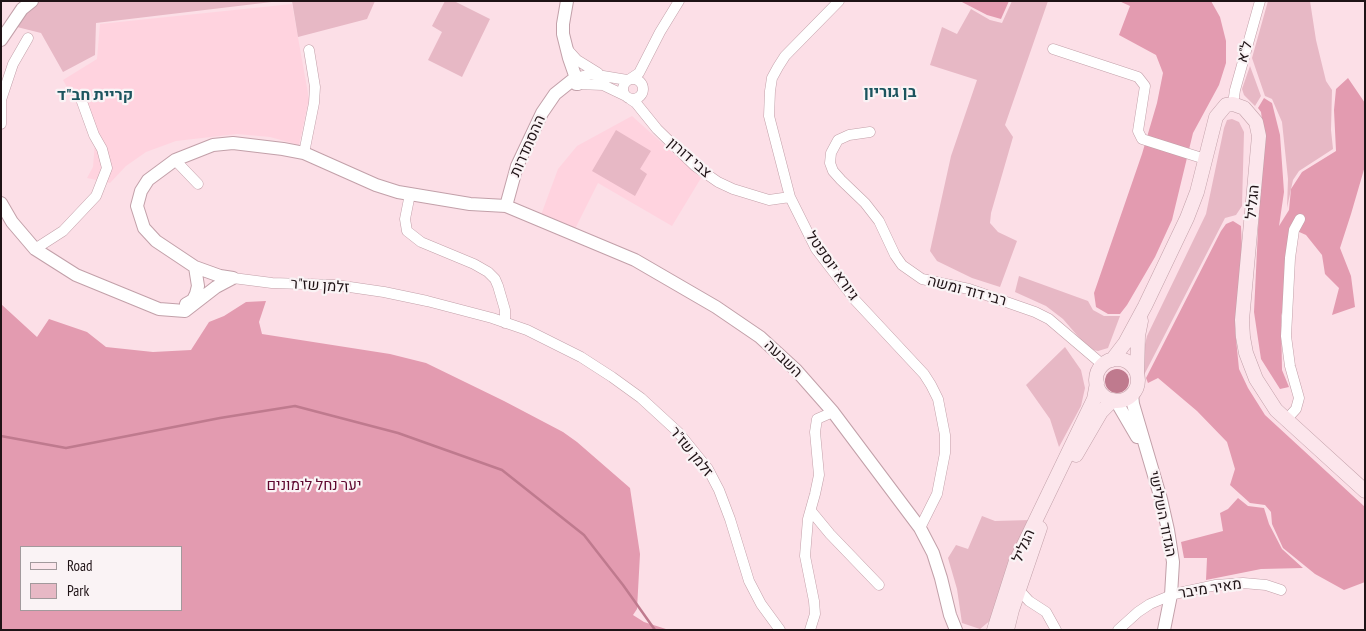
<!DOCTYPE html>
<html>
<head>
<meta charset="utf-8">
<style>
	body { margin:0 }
	#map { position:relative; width:1366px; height:631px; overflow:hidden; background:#fcdfe7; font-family:"PT Sans Narrow",sans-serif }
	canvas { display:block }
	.frame { position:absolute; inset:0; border:2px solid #1f1316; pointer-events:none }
	.legend { position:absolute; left:20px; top:546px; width:162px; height:65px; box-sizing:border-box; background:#faf3f5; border:1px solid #a2999c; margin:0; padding:6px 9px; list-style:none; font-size:15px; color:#1f1316 }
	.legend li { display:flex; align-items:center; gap:10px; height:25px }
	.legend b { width:25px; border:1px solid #a2999c }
</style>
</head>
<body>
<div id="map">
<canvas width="1366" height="631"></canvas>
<div class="frame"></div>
<ul class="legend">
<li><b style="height:6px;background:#fce6ec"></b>Road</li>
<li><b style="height:14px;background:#e7b8c5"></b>Park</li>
</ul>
</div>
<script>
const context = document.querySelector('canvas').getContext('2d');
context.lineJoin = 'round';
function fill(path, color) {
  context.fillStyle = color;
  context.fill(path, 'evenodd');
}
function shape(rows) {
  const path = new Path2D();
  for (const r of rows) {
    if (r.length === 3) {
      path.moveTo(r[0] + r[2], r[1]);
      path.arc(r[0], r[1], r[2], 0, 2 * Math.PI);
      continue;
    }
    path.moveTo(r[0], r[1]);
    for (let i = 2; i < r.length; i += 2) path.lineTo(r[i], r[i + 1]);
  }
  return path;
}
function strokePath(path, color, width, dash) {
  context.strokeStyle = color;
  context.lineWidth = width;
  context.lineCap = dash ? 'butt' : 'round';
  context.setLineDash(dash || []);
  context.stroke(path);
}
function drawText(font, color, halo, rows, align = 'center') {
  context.font = font + ' "PT Sans Narrow",Heebo,sans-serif';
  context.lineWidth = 4.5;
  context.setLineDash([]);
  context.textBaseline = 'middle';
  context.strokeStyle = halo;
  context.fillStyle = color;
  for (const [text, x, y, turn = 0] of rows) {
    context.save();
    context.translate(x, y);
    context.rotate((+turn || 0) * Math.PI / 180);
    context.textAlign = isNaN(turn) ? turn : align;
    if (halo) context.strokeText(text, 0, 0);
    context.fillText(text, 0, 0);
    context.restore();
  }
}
fill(shape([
	[292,4,309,99,299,145,270,137,237,134,176,141,146,152,126,166,110,183,87,178,93,167,95,142,90,128,63,80,97,59,100,24],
	[632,116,701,178,672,226,598,183,575,229,541,215,558,169,577,146]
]), '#ffd3df');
fill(shape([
	[32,1,280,1,96,23,95,55,63,72,41,33,5,24],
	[292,1,375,1,367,19,298,37],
	[445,1,454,1,490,19,462,77,428,60,442,32,432,26],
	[1012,1,1048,1,1005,125,1013,137,991,213,990,223,998,232,1017,241,1000,287,972,278,937,261,930,251,951,156,977,80,930,65,942,27,957,34,971,9,990,20,1002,23],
	[1268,1,1310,1,1316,40,1326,81,1332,90,1331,130,1333,149,1299,171,1293,180,1287,208,1288,179,1282,122,1272,99,1265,96,1252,58],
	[1250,66,1261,96,1255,106,1244,95,1242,89],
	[1232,119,1239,122,1244,132,1242,206,1236,215,1225,218,1144,375,1142,357,1147,336,1206,214,1224,128,1227,120],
	[616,130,651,151,640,169,647,174,635,196,592,171],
	[1019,276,1088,301,1093,310,1104,316,1120,316,1108,348,1098,351,1089,349,1063,319,1046,306,1015,292],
	[1065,347,1081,370,1085,388,1081,406,1059,447,1050,419,1026,385],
	[982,516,995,521,1031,520,992,619,980,629,962,623,957,589,948,558,956,545,968,549]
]), '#e7b8c5');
fill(shape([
	[960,1,1009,1,1001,19,987,15],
	[1119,1,1211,1,1220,17,1226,41,1226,63,1219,85,1193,133,1172,220,1155,257,1127,305,1120,314,1108,314,1096,307,1094,293,1142,154,1157,103,1163,73,1156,55,1119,35,1130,6],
	[1348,78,1365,103,1365,166,1351,214,1340,248,1351,276,1355,307,1332,315,1339,288,1325,274,1322,255,1306,235,1297,231,1287,295,1281,316,1282,370,1289,387,1280,389,1261,359,1254,312,1263,127,1261,112,1258,108,1264,98,1272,103,1280,135,1284,192,1279,226,1289,210,1291,189,1302,172,1336,151,1334,110,1336,89],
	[1233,221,1241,226,1242,250,1235,329,1239,369,1248,388,1265,415,1365,507,1365,582,1344,590,1315,574,1283,548,1272,524,1271,512,1265,505,1250,503,1230,485,1235,469,1227,442,1197,411,1158,378,1148,383,1146,378,1221,231,1226,224],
	[266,301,259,322,262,334,390,354,426,363,504,401,563,432,577,442,630,488,640,554,637,609,633,615,644,622,669,630,1,630,1,304,37,337,49,319,87,332,106,347,153,352,191,350,209,322,224,316,246,302],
	[181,547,181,610,21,610,21,547],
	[1238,498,1248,506,1264,508,1269,524,1282,549,1303,568,1261,569,1206,580,1207,558,1184,558,1181,542,1223,531,1220,513,1228,509]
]), '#e39bb0');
fill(shape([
	[1117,381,12]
]), '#bf7a8e');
strokePath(shape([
	[1,436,66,448,220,418,295,406,398,433,502,470,584,535,623,585,655,630]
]), '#bf7a8e', 2.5);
const minor = shape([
	[839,1,785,56,778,67,772,78,770,91,769,116,790,197,816,249,855,300,924,374,931,385,938,399,945,435,945,453,937,494,920,528],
	[1053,49,1138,77,1145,86,1138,131,1142,139,1205,159],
	[568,50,577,60,598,73],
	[575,78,591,74,627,80],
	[633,89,10],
	[630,79,639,73,660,32,679,1],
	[578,84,603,85,626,96],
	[630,99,636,103,657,129,695,166,718,182,733,189,769,200,790,197],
	[1233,104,1235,90,1260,1],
	[1,124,1,100,13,64,28,38],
	[870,132,849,135,838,140,831,153,830,163,833,171,841,180,865,203,879,221,895,255,902,265,922,279,969,289,1035,312,1049,319,1103,365],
	[304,153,314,103,315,87,309,50],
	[175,160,198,184],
	[410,194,405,219,407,231,421,242,474,264,488,272,495,279,498,286,505,310,505,323],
	[35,249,63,231,96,196,107,168,102,149,94,135,81,99],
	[233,278,272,283,336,285,384,292,427,301,492,318,527,330,581,357,612,377,641,398,678,432,708,469,719,490,730,519,749,581,761,604,780,630],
	[1286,420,1296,409,1299,398,1290,366,1286,336,1290,258,1294,230,1300,219],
	[811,511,830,534,879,585],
	[1019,590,1029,601,1046,612,1056,630],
	[810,630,815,614,814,601,805,556,808,519,815,494,819,475,815,432,817,419,833,412],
	[1118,630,1138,612,1150,604,1174,594,1216,585,1243,583,1266,585,1281,590]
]);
const tertiary = shape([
	[567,1,563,24,563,34,569,58,578,84,576,84],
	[1,40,22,9,32,1],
	[1,203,12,222,35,249,76,275,159,309,185,311,216,287,233,278],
	[506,206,517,166,542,113,555,94,575,78],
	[233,278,220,276,195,267,156,241,144,228,137,206,141,191,148,180,175,160,213,145,233,143,283,149,304,153,376,185,398,192,470,204,506,206,635,260,716,307,760,337,796,370,833,412,920,528,933,553,941,578,950,615,956,630],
	[186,304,193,300,196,294,198,286,195,267],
	[1132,394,1133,404,1161,499,1168,530,1173,562,1171,595,1164,630],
	[1116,401,1137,437]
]);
const secondary = shape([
	[1117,380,21],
	[1112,360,1125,343,1145,306,1187,218,1197,192,1216,117,1226,105,1233,104,1244,108,1256,122,1259,136,1242,320,1243,337,1246,353,1256,379,1276,410,1365,491],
	[1137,374,1138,336,1141,321],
	[1076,455,1101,412,1113,400],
	[994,630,1016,561,1094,399,1097,383],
	[1007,630,1012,610,1040,528]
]);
strokePath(minor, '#c2a0a9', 11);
strokePath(tertiary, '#c2a0a9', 14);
strokePath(secondary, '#c2a0a9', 15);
strokePath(minor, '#fff', 10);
strokePath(tertiary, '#fff', 12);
strokePath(secondary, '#fce6ec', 14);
drawText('15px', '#1f1316', '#faf3f5', [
	["ל\"א",1245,52,-74],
	["ההסתדרות",528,146,-66],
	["צבי דורון",689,158,41],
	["הגליל",1253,202,-85],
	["גיורא יוספטל",832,266,55],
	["זלמן שז\"ר",320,286,4],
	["רבי דוד ומשה",967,291,15],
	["השבעה",783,359,44],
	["זלמן שז\"ר",691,452,51],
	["הגדוד השלישי",1162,514,78],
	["הגליל",1024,546,-66],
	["מאיר מיבר",1210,589,-9]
]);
drawText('15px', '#5d072e', '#faf3f5', [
	["יער נחל לימונים",314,486]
]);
drawText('bold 16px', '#1b545e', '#faf3f5', [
	["בן גוריון",890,92],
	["קריית חב\"ד",95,95]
]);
</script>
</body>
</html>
